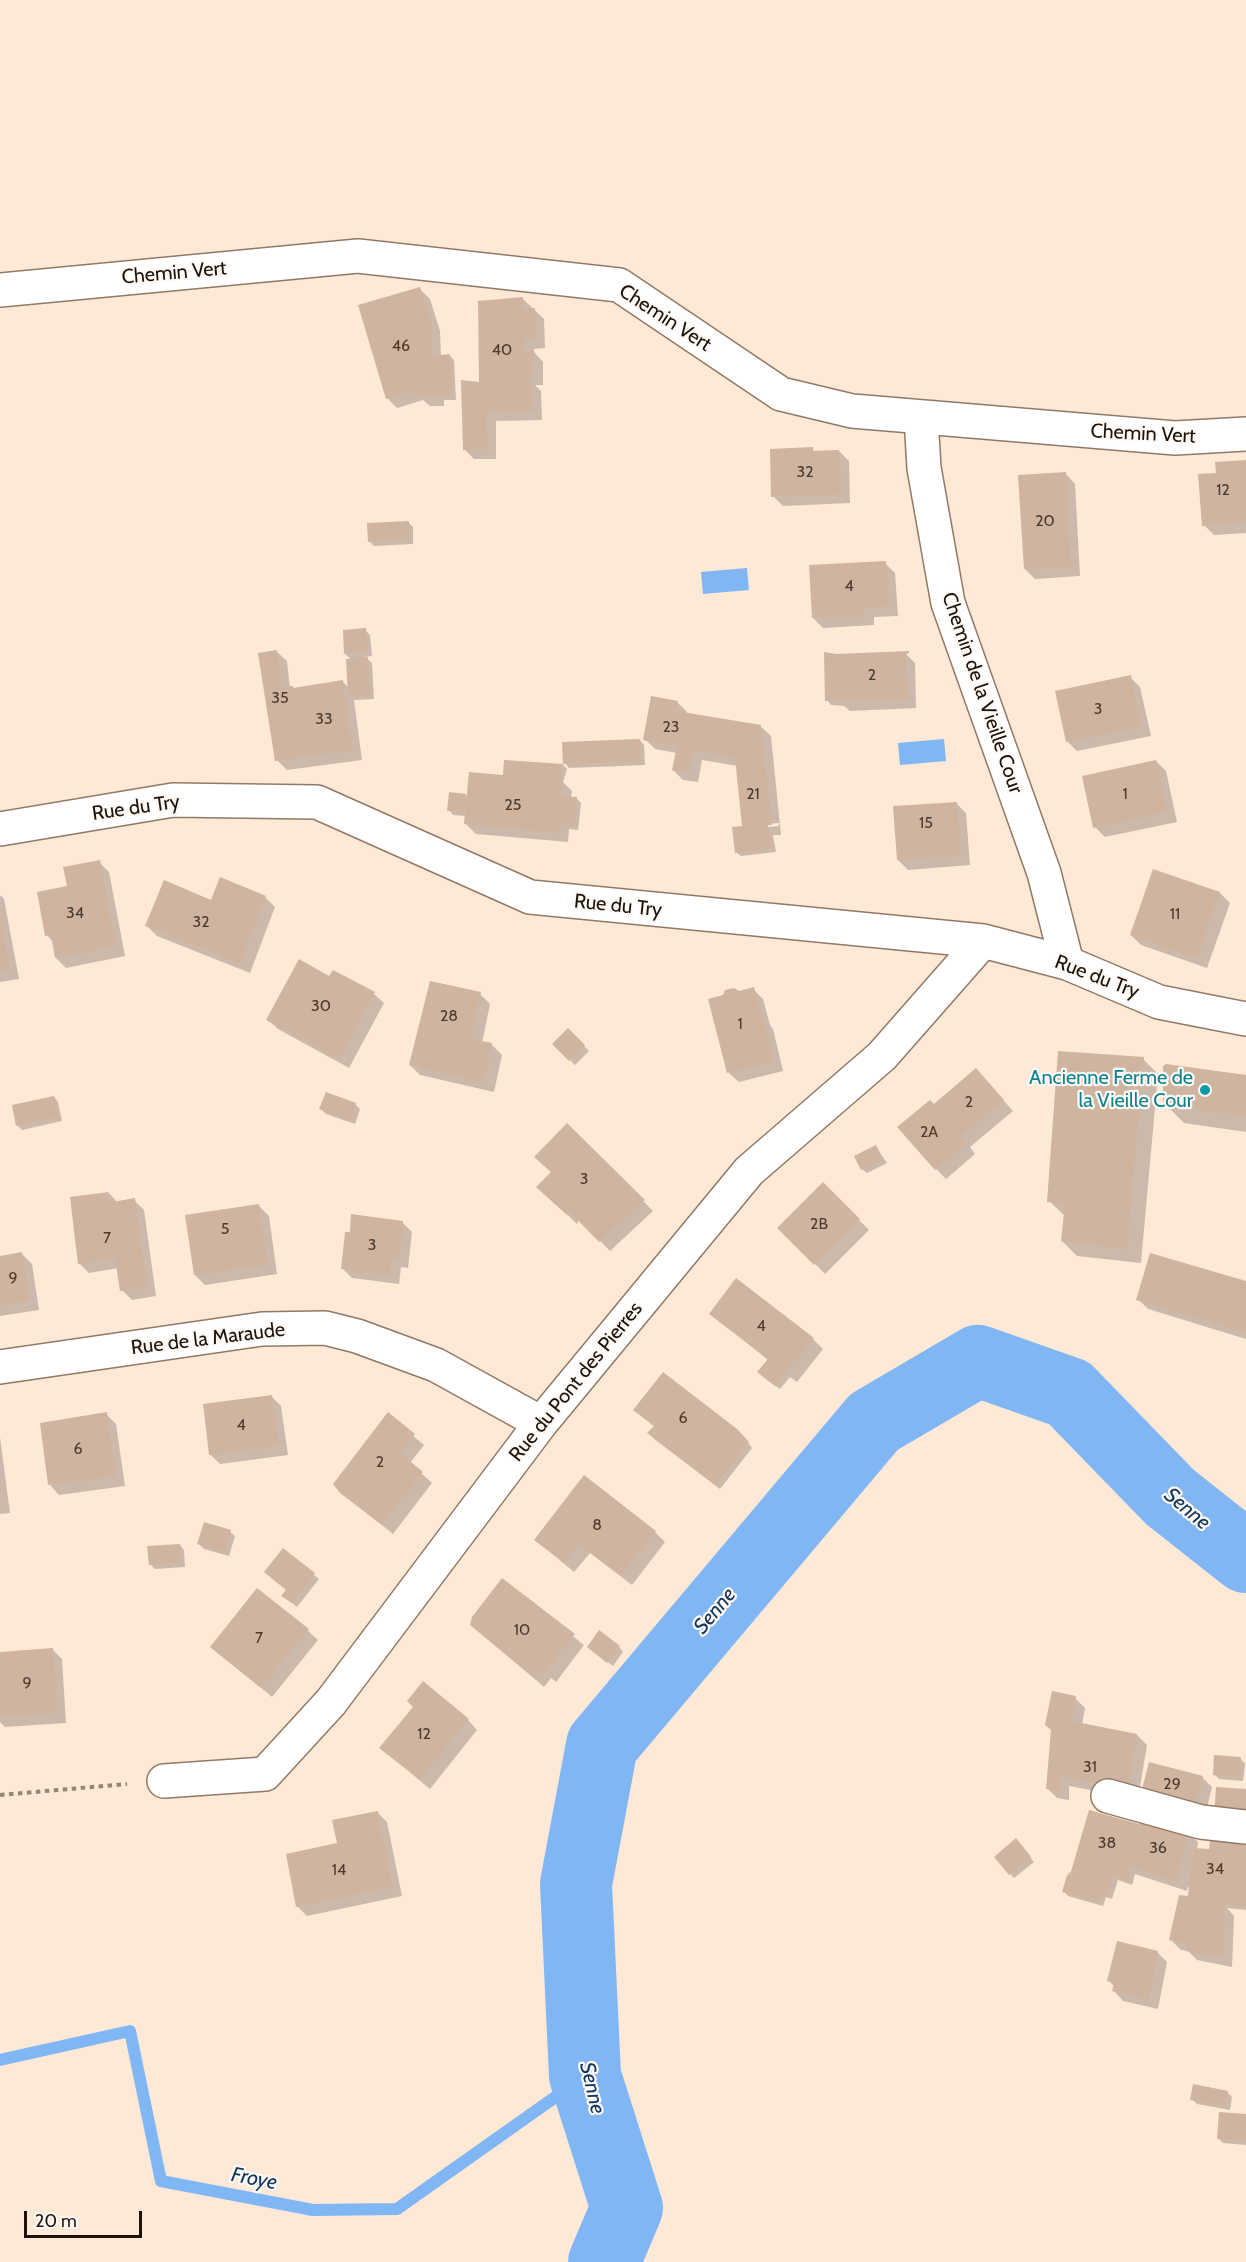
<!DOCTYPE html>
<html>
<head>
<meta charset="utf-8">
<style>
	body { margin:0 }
	#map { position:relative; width:1246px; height:2262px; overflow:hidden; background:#fee8d6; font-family:Cabin,sans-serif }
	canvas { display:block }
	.scale { position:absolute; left:24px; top:2211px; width:118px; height:27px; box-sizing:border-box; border:3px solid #1d130c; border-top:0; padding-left:8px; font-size:18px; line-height:21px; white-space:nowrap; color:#1d130c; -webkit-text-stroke:4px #fef9f4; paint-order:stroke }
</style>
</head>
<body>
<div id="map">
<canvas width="1246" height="2262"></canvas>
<div class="scale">20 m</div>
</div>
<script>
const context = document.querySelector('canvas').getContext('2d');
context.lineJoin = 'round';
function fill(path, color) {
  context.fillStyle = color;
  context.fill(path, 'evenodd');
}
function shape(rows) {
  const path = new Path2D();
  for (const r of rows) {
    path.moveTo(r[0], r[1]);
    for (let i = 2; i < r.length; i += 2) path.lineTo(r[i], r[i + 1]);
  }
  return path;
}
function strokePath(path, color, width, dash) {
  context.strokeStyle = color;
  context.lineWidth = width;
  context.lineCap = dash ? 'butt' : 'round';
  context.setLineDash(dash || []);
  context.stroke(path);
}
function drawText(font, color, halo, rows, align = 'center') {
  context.font = font + ' Cabin,sans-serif';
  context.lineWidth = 4.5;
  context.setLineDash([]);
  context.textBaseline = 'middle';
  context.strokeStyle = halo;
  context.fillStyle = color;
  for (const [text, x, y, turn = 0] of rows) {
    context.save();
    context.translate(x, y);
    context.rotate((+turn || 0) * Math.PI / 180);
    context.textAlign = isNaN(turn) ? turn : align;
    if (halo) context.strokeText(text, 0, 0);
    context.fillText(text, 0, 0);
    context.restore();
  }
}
fill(shape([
	[747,568,749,590,703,594,701,572],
	[944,739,946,761,900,765,898,743]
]), '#81b6f5');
fill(shape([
	[420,289,430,299,440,331,441,357,450,356,454,360,456,400,444,400,444,406,430,406,423,400,397,408,387,398],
	[523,299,544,319,545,348,534,349,534,352,543,362,543,385,535,385,541,391,542,420,496,421,496,459,474,459,464,449,480,384],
	[812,449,816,452,839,451,849,461,850,503,783,506,773,496],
	[1246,462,1246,533,1214,535,1204,525,1218,474],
	[1066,474,1075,484,1080,576,1035,579,1025,569],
	[408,522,413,527,413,544,374,546,369,541],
	[885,563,895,573,898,616,874,617,874,625,823,628,813,618],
	[365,630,370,635,372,656,365,657,372,663,374,699,354,700,362,760,287,770,277,760,277,652,287,661,290,688,294,690,343,682,349,688,352,660,345,654],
	[905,653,915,663,916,708,850,711,844,706,831,705,827,700,836,655],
	[1130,677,1140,687,1151,736,1077,751,1067,741],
	[677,702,687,712,687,714,760,726,771,736,781,835,773,835,776,852,741,856,736,852,744,828,738,766,702,760,698,782,683,780,673,770,677,753,655,749,645,739],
	[779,823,779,826,768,827,765,824],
	[640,740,644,745,645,765,569,768,565,763],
	[1156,761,1166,771,1177,822,1105,837,1095,827],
	[563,765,567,769,563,782,572,791,571,798,576,798,581,803,578,830,569,829,568,842,476,834,466,824,466,816,453,815,449,810,465,795,468,798,507,776],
	[956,803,966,813,970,865,908,870,898,860],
	[99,862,109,872,125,956,66,968,56,958,54,943,47,935,68,887],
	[1154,870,1220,893,1230,903,1207,968,1141,945,1131,935],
	[0,895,4,899,19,979,0,982],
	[265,897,275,907,250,973,157,936,147,926,212,902],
	[334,972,374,994,384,1003,349,1068,278,1029,268,1020,330,978],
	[753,989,763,999,770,1025,773,1029,783,1071,739,1082,729,1073,738,992],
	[480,994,490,1004,482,1043,492,1045,502,1055,494,1092,420,1075,410,1065],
	[568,1030,589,1051,575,1065,554,1044],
	[1143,1059,1158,1074,1141,1263,1077,1256,1062,1241,1065,1216,1049,1201],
	[976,1070,1013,1111,970,1147,975,1154,946,1179,936,1169,934,1106],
	[1246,1076,1246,1132,1184,1123,1165,1104],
	[54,1097,58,1102,62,1121,22,1130,17,1125],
	[355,1104,360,1109,355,1124,326,1114,321,1109],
	[567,1126,653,1211,610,1251,579,1220,577,1224,548,1196,552,1172],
	[876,1147,887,1163,867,1173,862,1169],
	[823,1184,869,1230,825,1274,779,1228],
	[109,1193,118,1203,134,1200,144,1210,156,1296,132,1300,122,1290,118,1268,89,1273,79,1263],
	[259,1206,269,1216,277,1274,205,1285,195,1275],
	[402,1222,412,1232,408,1268,401,1267,399,1284,352,1278,342,1268],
	[22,1254,32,1264,39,1310,0,1316,0,1257],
	[1246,1284,1246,1339,1148,1309,1138,1299],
	[711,1314,813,1339,823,1349,797,1382,790,1377,780,1389,763,1377,768,1360],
	[271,1396,281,1406,288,1455,220,1464,210,1454],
	[635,1410,746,1440,752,1448,720,1489,653,1438,655,1427],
	[106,1414,116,1424,125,1486,59,1495,50,1485],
	[388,1415,424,1445,410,1463,432,1483,393,1534,341,1492],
	[0,1437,10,1513,0,1514],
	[230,1532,235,1536,229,1556,204,1549,199,1544],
	[655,1532,665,1542,632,1585,590,1553,574,1572,536,1540],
	[180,1545,184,1550,185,1567,155,1569,150,1564],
	[283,1550,319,1579,297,1607,288,1600],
	[502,1580,584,1645,556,1682,551,1678,544,1687,472,1625],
	[308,1631,318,1640,272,1697,212,1647],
	[619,1647,623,1652,613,1666,593,1651],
	[52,1649,62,1659,66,1723,5,1727,0,1722,0,1653],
	[1075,1698,1085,1708,1082,1725,1137,1735,1147,1745,1138,1799,1069,1786,1069,1800,1057,1798,1047,1788],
	[414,1707,468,1720,477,1730,430,1789,381,1748],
	[1240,1759,1245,1763,1243,1781,1219,1779,1214,1774],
	[1202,1777,1212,1787,1205,1816,1153,1803],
	[377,1812,387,1822,402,1896,307,1916,297,1906,339,1844],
	[1140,1826,1188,1832,1198,1842,1197,1850,1211,1851,1246,1843,1246,1910,1227,1908,1234,1916,1232,1967,1197,1960,1188,1951,1181,1950,1171,1940,1193,1899,1188,1886,1187,1891,1135,1874,1132,1885,1118,1880,1112,1899,1106,1897,1103,1906,1068,1896,1064,1891,1069,1872,1072,1874],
	[1020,1845,1034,1862,1014,1878,1010,1874],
	[1157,1952,1167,1962,1158,2009,1123,2001,1114,1991,1115,1987,1108,1980],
	[1227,2092,1232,2097,1230,2110,1197,2104,1192,2099],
	[1246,2115,1246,2145,1223,2143,1219,2139]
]), '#0003');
strokePath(shape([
	[0,2060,130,2031,161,2181,313,2210,397,2209,585,2076]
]), '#81b6f5', 12);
strokePath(shape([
	[604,2262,627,2208,585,2076,576,1884,602,1745,874,1422,978,1361,1069,1393,1170,1497,1246,1557]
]), '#81b6f5', 72);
fill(shape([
	[420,287,431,320,432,356,450,354,452,395,418,397,416,390,386,399,358,305],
	[523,297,523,309,535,308,536,339,524,339,525,351,534,350,533,376,522,376,532,380,533,411,486,412,487,449,463,450,461,380,479,382,478,301],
	[813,447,813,451,839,450,841,494,771,497,770,449],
	[1246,460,1246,522,1202,526,1198,474,1216,473,1215,462],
	[1066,472,1071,567,1024,569,1018,475],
	[409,521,409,540,368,542,367,523],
	[886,561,889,606,864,608,864,616,812,618,809,565],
	[366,628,368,652,344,654,343,630],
	[277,650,282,687,293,686,293,688,343,680,353,750,275,761,258,653],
	[909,651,909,653,906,654,907,696,910,696,910,699,825,701,824,652,836,654],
	[368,657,370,695,348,696,346,659],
	[1131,675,1141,727,1066,742,1055,691],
	[651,696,678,701,676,711,761,725,772,825,768,825,773,848,735,853,732,827,742,826,735,758,692,750,688,773,672,770,677,746,643,740],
	[640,739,641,761,563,764,562,742],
	[504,760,563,764,558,780,563,780,561,796,577,797,574,826,559,825,558,833,464,824,469,772,503,775],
	[1156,760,1168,812,1093,828,1082,776],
	[449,792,466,794,464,812,447,811],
	[957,802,961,855,897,860,893,806],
	[100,860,116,946,55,958,51,935,45,936,37,892,67,886,63,867],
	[1153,869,1220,892,1197,959,1130,935],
	[220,877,266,896,240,964,145,926,164,880,211,900],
	[1,921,10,969,0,971,0,922],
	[299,959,329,976,333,970,375,992,339,1059,266,1020],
	[430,981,481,992,471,1039,492,1043,484,1083,409,1065],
	[754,987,762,1017,764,1017,774,1061,727,1073,708,999,723,995,725,990,734,988,739,991],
	[568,1028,585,1045,569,1061,552,1044],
	[1058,1051,1144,1057,1127,1249,1061,1241,1065,1204,1047,1202],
	[1166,1064,1246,1075,1246,1116,1163,1105,1163,1066],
	[976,1068,1004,1100,961,1136,967,1143,935,1170,897,1127,930,1100,934,1104],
	[326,1092,356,1103,350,1121,319,1109],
	[54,1096,59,1117,16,1126,12,1105],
	[567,1123,645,1200,599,1242,569,1211,567,1215,536,1187,551,1172,534,1157],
	[876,1145,883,1159,861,1170,854,1156],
	[823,1182,860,1219,814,1265,777,1228],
	[109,1192,107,1203,135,1198,147,1287,120,1291,115,1258,78,1264,70,1197],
	[259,1204,268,1265,194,1275,185,1215],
	[351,1214,403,1221,399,1259,391,1258,390,1275,341,1269,345,1232,350,1232],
	[22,1252,30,1301,0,1305,0,1256],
	[1150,1253,1246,1281,1246,1333,1136,1300],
	[736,1278,814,1338,775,1386,757,1372,768,1359,709,1314],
	[663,1372,737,1429,749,1442,715,1485,647,1433,654,1426,633,1410],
	[272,1395,279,1445,209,1455,203,1404],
	[107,1412,116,1476,48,1485,40,1423],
	[388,1412,415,1434,400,1453,423,1472,382,1525,340,1493,333,1484],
	[584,1475,656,1531,621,1576,579,1544,564,1563,534,1540],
	[204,1522,231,1530,225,1552,197,1544],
	[180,1544,182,1562,149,1565,147,1546],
	[283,1548,315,1573,292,1603,281,1596,286,1590,264,1572],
	[502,1578,575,1634,545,1673,540,1670,534,1678,470,1625,472,1617],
	[257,1588,309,1629,261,1688,210,1647],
	[599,1630,620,1646,607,1663,587,1647],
	[53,1648,57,1713,0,1717,0,1652],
	[423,1681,469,1719,420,1780,379,1748,413,1707,407,1701],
	[1052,1691,1076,1696,1071,1721,1137,1734,1128,1790,1060,1777,1060,1791,1046,1789,1051,1730,1045,1725],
	[1214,1755,1241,1757,1239,1777,1213,1775],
	[1149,1762,1203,1776,1195,1807,1141,1793],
	[1216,1787,1246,1789,1246,1822,1214,1818],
	[1089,1810,1139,1824,1141,1816,1189,1830,1177,1882,1132,1867,1127,1881,1113,1876,1107,1895,1101,1894,1099,1902,1062,1892,1067,1875,1070,1875],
	[378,1811,392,1887,296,1907,286,1854,337,1843,332,1820],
	[1211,1835,1246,1841,1246,1906,1225,1905,1223,1958,1186,1951,1187,1944,1169,1940,1179,1895,1188,1896,1193,1848,1209,1849],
	[1016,1838,1031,1857,1009,1875,994,1857],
	[1117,1941,1158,1951,1149,2000,1112,1991,1114,1983,1107,1981],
	[1193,2084,1228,2091,1226,2106,1190,2100],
	[1219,2112,1246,2114,1246,2141,1217,2139]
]), '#cfb49f');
const street = shape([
	[0,290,358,256,619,285,781,394,852,411,1175,438,1246,434],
	[921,418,924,468,948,603,1044,873,1067,963],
	[0,829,173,800,317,802,530,897,983,941,1067,963,1159,1002,1246,1019],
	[0,1367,262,1329,325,1328,357,1336,436,1365,541,1423],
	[164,1781,265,1774,331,1702,541,1423,749,1171,882,1056,983,941],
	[1108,1796,1201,1822,1246,1827]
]);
strokePath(street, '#927966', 36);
strokePath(shape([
	[0,1795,127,1784]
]), '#958477', 4, [4.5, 4.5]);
strokePath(street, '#fff', 33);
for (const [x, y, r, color] of [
	[1205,1090,6,"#0f9aa8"]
]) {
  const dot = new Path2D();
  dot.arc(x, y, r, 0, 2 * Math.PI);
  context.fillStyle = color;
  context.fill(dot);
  strokePath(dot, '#fef9f4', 2);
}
drawText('16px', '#4a3b31', null, [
	["46",401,346],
	["40",502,350],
	["32",805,472],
	["12",1223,490],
	["20",1045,521],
	["4",849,586],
	["2",872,675],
	["35",280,698],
	["3",1098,709],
	["33",324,719],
	["23",671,727],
	["21",753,794],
	["1",1125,794],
	["25",513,805],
	["15",926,823],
	["34",75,913],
	["11",1175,914],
	["32",201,922],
	["30",321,1006],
	["28",449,1016],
	["1",740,1024],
	["2",969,1102],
	["2A",929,1132],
	["3",584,1179],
	["2B",819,1224],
	["5",225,1229],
	["7",107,1238],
	["3",372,1245],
	["9",13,1278],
	["4",761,1326],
	["6",683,1418],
	["4",241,1425],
	["6",78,1449],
	["2",380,1462],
	["8",597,1525],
	["10",522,1630],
	["7",259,1638],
	["9",27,1683],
	["12",424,1734],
	["31",1090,1767],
	["29",1172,1784],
	["38",1107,1843],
	["36",1158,1848],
	["34",1215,1869],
	["14",339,1870]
]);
drawText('20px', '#1d130c', '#fef9f4', [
	["Chemin Vert",174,273,-5],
	["Chemin Vert",665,318,33],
	["Chemin Vert",1143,434,3],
	["Chemin de la Vieille Cour",982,693,71],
	["Rue du Try",136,808,-8],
	["Rue du Try",618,906,6],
	["Rue du Try",1097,977,21],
	["Rue de la Maraude",208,1339,-7],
	["Rue du Pont des Pierres",576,1382,-51]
]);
drawText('20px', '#0d838f', '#fef9f4', [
	["Ancienne Ferme de",1193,1078],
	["la Vieille Cour",1193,1101]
], 'right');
drawText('italic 21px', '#133860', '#fef9f4', [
	["Senne",1187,1509,40],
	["Senne",715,1611,-50],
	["Senne",592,2088,77],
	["Froye",254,2179,11]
]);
</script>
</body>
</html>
